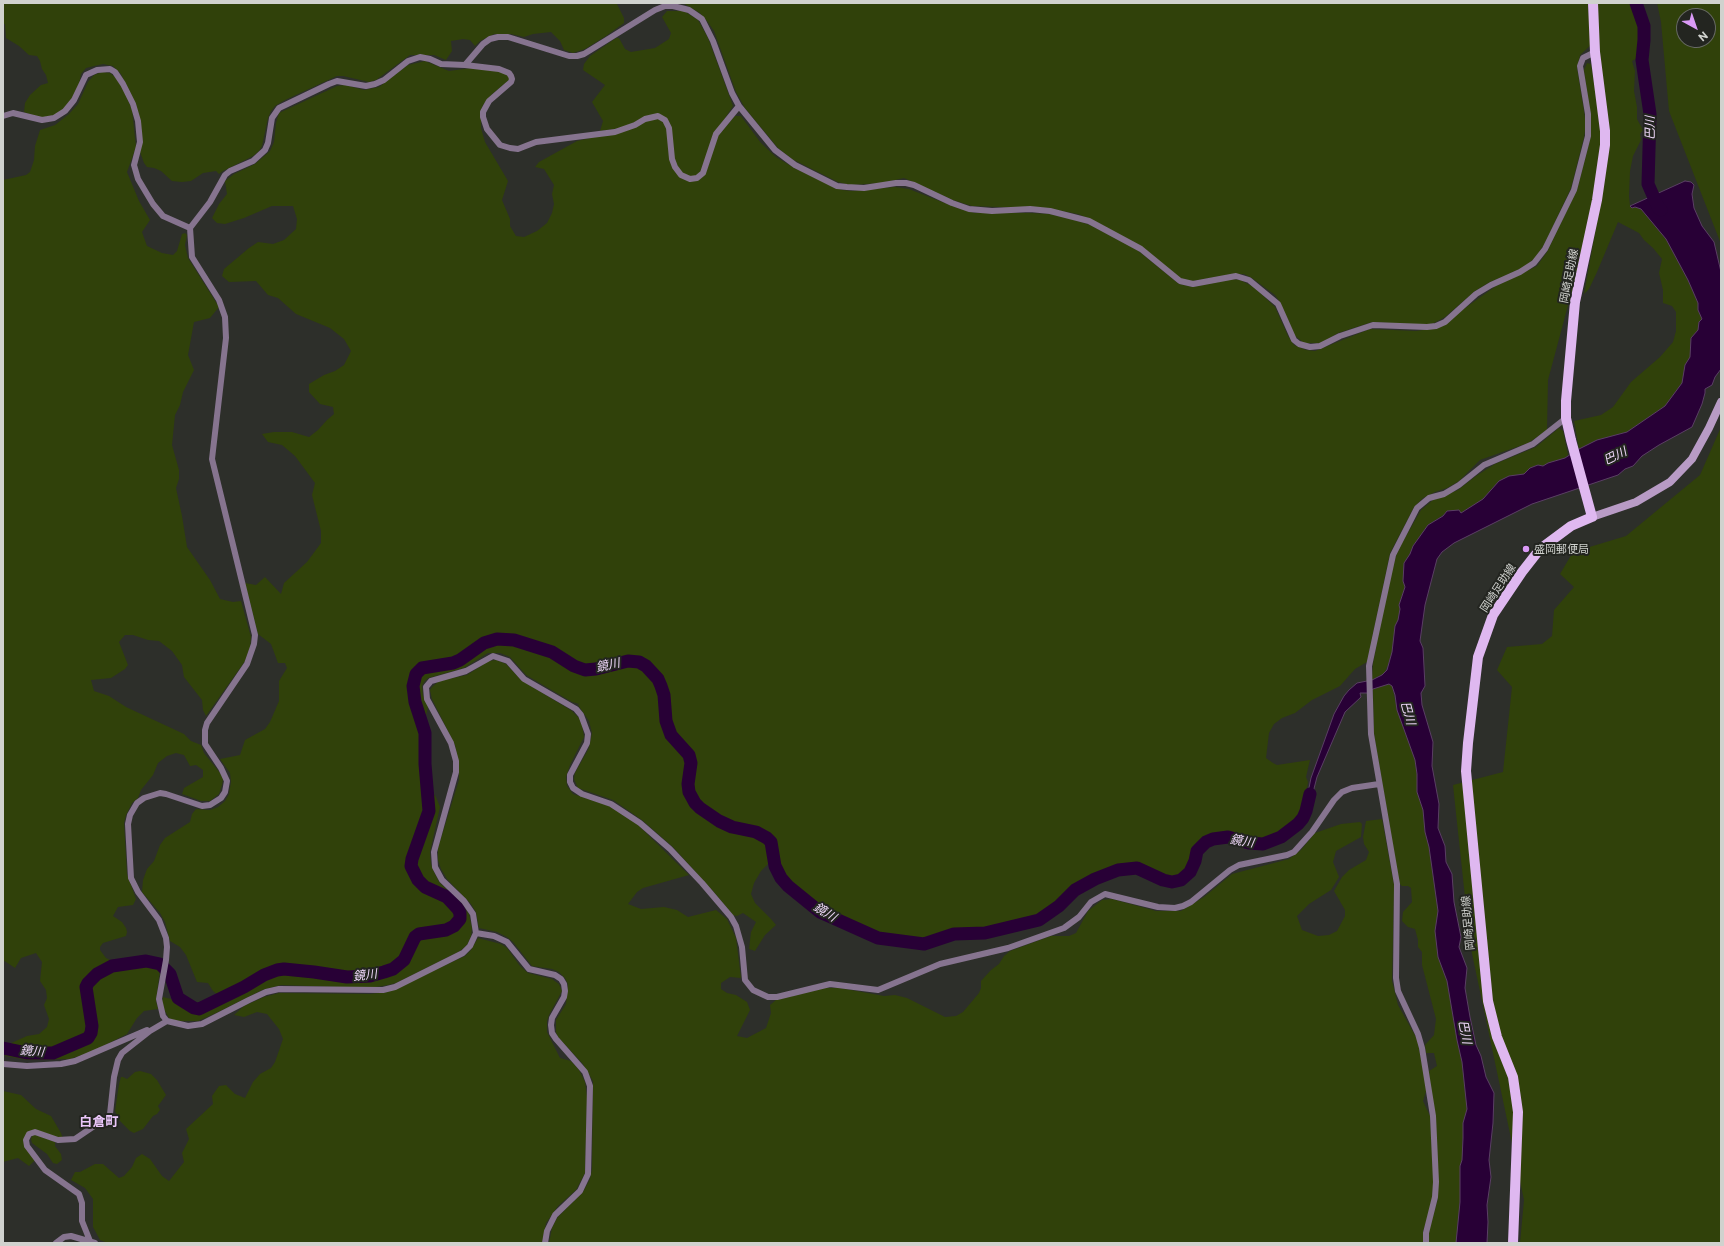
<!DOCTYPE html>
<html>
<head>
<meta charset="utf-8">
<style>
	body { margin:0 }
	#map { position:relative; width:1724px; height:1246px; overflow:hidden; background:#2d2f2a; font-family:Commissioner,sans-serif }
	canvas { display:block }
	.frame { position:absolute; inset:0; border:4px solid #d0d2ce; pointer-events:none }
	.north { position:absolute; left:1676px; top:8px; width:40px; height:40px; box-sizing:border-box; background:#232520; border:1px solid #686a66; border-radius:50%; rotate:140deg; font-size:11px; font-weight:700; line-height:16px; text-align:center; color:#d0d2ce }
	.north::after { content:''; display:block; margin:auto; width:14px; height:18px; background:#da9af6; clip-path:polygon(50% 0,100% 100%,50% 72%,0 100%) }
</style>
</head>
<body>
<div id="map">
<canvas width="1724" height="1246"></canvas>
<div class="frame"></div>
<div class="north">N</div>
</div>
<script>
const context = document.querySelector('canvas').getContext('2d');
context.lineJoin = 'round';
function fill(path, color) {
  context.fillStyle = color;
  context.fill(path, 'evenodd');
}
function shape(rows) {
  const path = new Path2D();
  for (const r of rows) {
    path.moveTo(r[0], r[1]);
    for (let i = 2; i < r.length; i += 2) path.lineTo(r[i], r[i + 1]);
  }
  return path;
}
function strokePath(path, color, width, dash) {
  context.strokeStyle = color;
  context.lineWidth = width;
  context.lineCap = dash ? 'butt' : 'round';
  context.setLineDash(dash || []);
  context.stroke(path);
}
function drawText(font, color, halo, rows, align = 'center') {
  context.font = font + ' Commissioner,"Noto Sans JP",sans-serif';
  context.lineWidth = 4;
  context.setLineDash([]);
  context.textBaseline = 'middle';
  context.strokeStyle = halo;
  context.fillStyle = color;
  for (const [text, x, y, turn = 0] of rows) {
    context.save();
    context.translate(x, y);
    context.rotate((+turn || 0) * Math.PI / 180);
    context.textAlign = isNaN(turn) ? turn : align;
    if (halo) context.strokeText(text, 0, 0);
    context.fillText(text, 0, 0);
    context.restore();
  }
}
fill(shape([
	[3,3,618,3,617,4,624,18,624,23,606,36,585,49,573,53,564,50,560,41,551,32,533,34,524,37,511,34,494,34,480,41,475,46,470,40,463,39,451,41,452,51,446,60,434,55,410,55,376,80,369,82,343,76,337,76,285,100,275,106,271,111,268,118,262,146,259,151,253,156,223,171,219,174,216,171,203,173,191,181,182,182,172,181,161,171,154,168,147,167,144,163,140,152,142,141,136,104,121,74,113,66,103,64,86,68,81,74,79,84,74,96,62,111,56,115,41,118,24,112,25,103,30,95,41,85,48,83,46,75,42,69,40,61,37,56,29,55,19,46,6,38,5,24,3,24],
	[683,3,1588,3,1591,45,1580,55,1577,68,1586,124,1584,137,1571,188,1544,245,1535,258,1529,263,1520,269,1488,283,1475,291,1445,317,1434,323,1428,325,1372,322,1338,333,1321,343,1304,343,1294,335,1280,302,1275,295,1252,278,1244,274,1232,274,1193,281,1181,279,1141,246,1092,220,1078,214,1052,209,972,206,953,200,904,178,881,183,850,185,838,182,792,159,778,148,745,108,736,92,714,31,707,21,700,13],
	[1597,3,1633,3,1637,19,1640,50,1639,57,1632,61,1635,71,1634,91,1637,107,1637,119,1643,130,1640,134,1641,140,1633,156,1630,171,1629,196,1630,206,1632,208,1635,207,1641,209,1666,239,1688,280,1698,303,1698,310,1702,319,1699,322,1698,330,1691,338,1690,357,1685,365,1682,383,1665,406,1627,432,1597,440,1579,449,1574,421,1601,415,1613,407,1631,382,1660,357,1673,342,1676,331,1676,312,1672,306,1663,303,1663,290,1659,273,1662,259,1653,248,1644,240,1639,233,1618,222,1597,272,1589,289,1584,294,1601,200,1601,76],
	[1657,3,1721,3,1721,244,1669,111,1661,22],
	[1684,16,1708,16,1708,40,1684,40],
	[667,11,684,11,698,20,708,38,733,106,715,133,701,173,695,176,687,176,679,170,673,157,665,117,635,122,621,128,600,131,603,121,592,102,605,85,583,70,584,64,590,56,616,38,619,38,625,49,631,52,655,48,669,39,671,33,662,17],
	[425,61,449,71,471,68,503,72,509,77,509,80,492,94,483,105,481,110,481,128,485,142,508,181,502,200,510,219,510,226,516,236,524,237,537,231,547,223,552,213,554,204,552,194,554,185,544,169,535,167,539,162,577,141,595,137,649,119,657,118,663,121,667,129,670,160,683,179,704,174,708,167,718,136,735,116,741,116,761,143,776,157,796,169,842,190,852,191,895,187,909,189,960,209,975,213,1029,213,1049,214,1074,220,1090,225,1137,250,1179,284,1193,287,1232,279,1240,280,1254,287,1275,307,1288,336,1294,345,1306,350,1315,351,1370,329,1416,331,1437,328,1496,286,1537,266,1547,252,1577,190,1587,152,1591,135,1591,117,1584,70,1587,63,1591,64,1598,109,1601,141,1593,198,1574,283,1548,380,1547,430,1528,443,1480,460,1459,481,1447,488,1435,492,1423,498,1414,507,1390,553,1367,662,1355,669,1340,686,1312,700,1295,713,1282,718,1274,724,1269,733,1266,758,1273,763,1277,765,1310,760,1306,777,1308,782,1302,815,1291,827,1270,840,1251,841,1229,834,1216,835,1196,843,1189,867,1183,875,1179,877,1174,879,1161,877,1139,865,1130,865,1117,867,1089,879,1070,890,1059,898,1049,912,1038,919,999,926,984,931,963,931,923,942,878,935,821,910,792,887,784,879,776,862,768,864,761,871,754,883,751,894,755,903,771,919,776,925,765,935,755,951,749,949,751,932,756,922,743,913,737,916,733,915,714,892,673,847,642,820,613,800,578,788,574,779,575,773,589,748,592,733,589,721,578,705,579,704,572,702,526,675,510,657,500,653,488,653,464,668,428,678,424,682,422,686,423,695,428,707,422,733,425,782,436,797,440,807,430,852,431,864,434,872,439,882,457,899,469,914,472,928,471,936,467,945,460,951,396,983,388,985,370,988,281,985,262,990,216,1013,198,1021,175,1021,169,1018,165,1011,162,1003,163,997,171,999,195,1013,200,1013,243,990,246,984,219,996,213,991,208,983,197,982,186,955,180,947,170,941,165,922,160,913,142,892,143,880,147,869,154,861,160,845,165,838,190,822,192,814,196,809,210,810,218,807,225,801,229,794,231,782,230,773,220,759,240,755,245,740,265,729,270,722,279,701,279,681,287,668,285,663,278,663,271,644,258,634,245,583,256,585,265,577,281,594,284,583,307,562,321,543,321,531,312,495,315,483,295,456,282,445,268,442,262,434,274,432,292,432,309,437,318,430,327,420,334,414,333,407,320,404,309,392,309,384,324,375,335,371,344,365,351,351,344,339,330,328,296,314,278,298,268,295,256,281,229,282,222,276,224,269,249,248,258,242,273,244,284,240,296,229,297,219,293,206,272,206,244,218,225,224,217,223,212,218,219,204,227,194,225,181,234,174,255,164,270,151,274,142,276,123,279,113,337,86,345,85,364,90,379,87,408,65],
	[102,72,110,73,115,77,121,85,132,109,136,147,127,172,139,201,150,220,142,232,147,246,162,253,173,255,177,251,182,234,185,233,187,235,185,245,188,258,219,307,210,318,194,322,188,355,194,370,183,392,180,405,175,415,172,445,179,470,179,479,176,488,182,516,187,547,210,580,220,599,233,602,241,601,251,637,250,647,245,661,206,716,203,710,202,700,184,677,182,665,172,651,159,641,148,640,133,635,125,635,119,642,128,665,125,669,111,678,91,680,94,691,109,696,126,707,184,734,191,741,201,745,204,753,220,773,223,779,222,785,219,794,210,801,201,801,182,794,184,788,203,777,203,770,196,765,190,766,184,755,176,753,167,756,158,763,153,775,141,790,138,798,132,803,126,815,124,823,127,874,136,899,133,905,118,907,113,916,122,922,126,928,127,932,126,936,103,943,100,947,100,950,106,958,122,966,150,966,160,970,156,1001,158,1009,144,1011,137,1018,127,1034,91,1052,70,1059,28,1060,5,1056,9,1044,27,1036,39,1034,47,1027,49,1019,44,1005,47,998,46,990,40,981,42,962,36,953,21,958,15,968,3,960,3,180,26,175,30,172,34,160,35,146,40,130,55,125,69,114,78,104,88,82,94,75],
	[1721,427,1721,1243,1520,1243,1524,1200,1470,944,1453,785,1503,772,1512,687,1497,670,1507,647,1542,644,1552,636,1554,610,1574,587,1560,574,1573,552,1626,536,1700,475],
	[1559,428,1563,431,1568,455,1565,458,1543,466,1538,465,1530,468,1524,474,1499,481,1483,499,1475,505,1461,513,1458,510,1449,511,1428,525,1413,546,1404,567,1405,587,1399,605,1400,609,1398,620,1395,626,1392,652,1388,665,1384,673,1372,680,1373,664,1386,595,1396,556,1402,543,1421,510,1433,500,1458,490,1476,476,1495,464,1536,447],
	[496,660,506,664,521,680,572,711,579,718,582,725,584,737,570,765,566,777,567,786,573,794,609,806,638,825,689,875,643,888,637,892,628,904,641,909,664,907,677,910,688,917,716,910,727,919,736,938,741,978,730,977,721,983,721,989,727,993,736,995,747,1002,750,1010,737,1036,747,1038,766,1028,771,1013,770,1005,776,1000,825,988,840,988,884,996,895,995,907,998,945,1017,956,1016,963,1012,979,993,981,988,981,981,991,970,999,964,1004,956,1010,951,1051,936,1069,936,1076,933,1088,911,1102,900,1112,899,1156,911,1181,911,1204,897,1232,874,1289,859,1301,850,1315,833,1341,824,1360,822,1362,824,1361,837,1336,851,1333,862,1339,877,1331,890,1309,904,1297,916,1302,930,1318,936,1329,935,1337,931,1345,916,1345,910,1334,891,1342,877,1349,870,1366,860,1369,852,1364,844,1363,837,1366,821,1382,819,1394,885,1392,981,1398,1005,1417,1039,1427,1088,1423,1101,1430,1116,1434,1182,1431,1207,1423,1231,1423,1243,549,1243,552,1228,557,1218,583,1192,590,1179,592,1169,593,1081,583,1064,558,1037,556,1032,556,1020,566,1004,568,984,565,978,559,972,552,969,532,966,513,942,507,937,497,932,479,928,476,912,471,904,447,879,441,869,438,860,438,848,459,780,459,764,455,745,432,699,430,690,432,687,439,681,467,675,489,661],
	[1387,683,1392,686,1397,710,1415,760,1417,774,1417,792,1423,810,1425,832,1429,847,1438,911,1436,941,1438,957,1447,981,1457,1040,1462,1062,1467,1109,1463,1123,1463,1138,1462,1160,1460,1166,1460,1202,1456,1243,1428,1243,1429,1231,1438,1199,1438,1170,1429,1071,1437,1066,1434,1053,1426,1053,1425,1045,1434,1035,1436,1019,1422,965,1422,952,1418,947,1418,940,1415,929,1408,927,1402,921,1403,912,1412,902,1411,888,1408,886,1402,886,1399,883,1374,733,1373,689],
	[478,938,501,944,507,948,520,966,528,973,552,979,559,984,562,991,549,1015,547,1021,547,1032,560,1058,571,1061,579,1070,585,1082,587,1097,585,1173,576,1190,558,1206,546,1223,542,1243,108,1243,100,1240,93,1227,93,1199,85,1188,71,1180,75,1172,80,1172,95,1164,103,1164,119,1178,124,1176,132,1167,136,1158,142,1154,150,1159,162,1176,169,1181,184,1162,182,1153,189,1139,186,1129,213,1104,212,1096,219,1086,226,1085,235,1094,245,1098,253,1082,260,1074,271,1068,275,1062,283,1039,279,1029,267,1014,257,1012,244,1017,234,1015,244,1006,264,997,279,993,370,994,388,992,465,956,471,950],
	[140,1071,151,1074,157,1080,166,1095,158,1106,160,1110,157,1114,153,1116,143,1129,134,1133,130,1131,119,1120,115,1111,119,1084,121,1077,123,1077,127,1079,135,1072],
	[3,1091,21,1095,36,1109,51,1116,61,1133,63,1139,38,1131,26,1135,35,1160,29,1166,18,1158,3,1162],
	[33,1134,55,1142,55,1146,61,1154,62,1160,57,1164,53,1163,47,1154,32,1143,31,1139]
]), '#30410a');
const water = shape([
	[1685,181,1691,182,1694,185,1692,194,1694,208,1702,226,1714,242,1721,272,1721,369,1715,377,1712,385,1705,389,1705,393,1702,404,1692,427,1659,445,1642,456,1633,466,1625,469,1618,475,1532,504,1454,543,1442,552,1437,559,1425,605,1420,641,1423,648,1425,686,1421,693,1422,705,1433,742,1432,766,1439,804,1438,828,1445,846,1446,862,1452,874,1454,902,1461,937,1459,947,1467,968,1465,988,1470,1017,1476,1045,1481,1056,1486,1077,1494,1093,1493,1123,1489,1160,1491,1177,1487,1205,1488,1222,1487,1243,1456,1243,1460,1202,1460,1166,1462,1160,1463,1138,1463,1123,1467,1109,1462,1062,1457,1040,1447,981,1438,957,1435,931,1438,911,1429,847,1425,832,1423,810,1417,792,1417,774,1415,760,1397,710,1395,695,1392,686,1389,684,1373,689,1367,693,1360,693,1361,697,1345,712,1317,777,1309,808,1306,811,1305,807,1311,778,1334,714,1344,696,1349,690,1357,683,1372,680,1382,675,1387,670,1392,652,1395,626,1398,620,1400,609,1399,605,1405,587,1403,581,1404,563,1410,554,1413,546,1428,525,1443,516,1447,511,1459,510,1461,513,1483,499,1499,481,1509,476,1524,474,1530,468,1538,465,1543,466,1548,463,1565,458,1579,449,1597,440,1627,432,1665,406,1682,383,1685,365,1690,357,1691,338,1698,330,1699,322,1702,319,1698,310,1698,303,1688,280,1666,239,1641,209,1635,207,1632,208,1630,206,1685,181]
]);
fill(water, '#280036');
strokePath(water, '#5a3f64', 1);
strokePath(shape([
	[1636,3,1644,26,1644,40,1642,60,1650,114,1648,184,1658,207,1661,210],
	[3,1048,27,1053,53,1053,88,1038,91,1033,92,1026,86,987,88,983,97,974,112,966,146,961,160,964,170,974,178,998,194,1008,199,1009,244,987,264,975,277,970,284,969,314,972,347,977,370,976,384,972,393,969,404,960,415,937,419,934,446,930,454,926,460,919,460,913,458,909,447,897,425,887,418,880,411,866,412,859,429,811,425,764,425,733,415,702,413,686,416,674,422,668,453,663,460,660,484,643,497,639,514,640,552,652,574,666,585,670,596,669,628,661,639,662,646,666,658,679,661,686,664,695,666,721,671,735,689,755,691,763,688,784,689,792,695,803,700,808,719,821,732,827,756,832,767,838,771,842,775,866,781,878,788,886,820,912,878,938,924,944,954,934,985,933,1039,920,1059,906,1075,890,1095,879,1118,870,1137,868,1163,880,1172,882,1181,880,1190,872,1195,861,1197,851,1206,842,1213,839,1228,837,1249,843,1263,844,1281,837,1298,824,1303,818,1306,811,1310,794]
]), '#280036', 13);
strokePath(shape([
	[465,65,499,69,509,73,511,76,512,79,511,82,489,101,483,112,483,117,487,129,500,145,510,148,518,149,536,142,615,132,635,125,645,119,658,116,665,120,669,128,672,159,675,167,681,175,690,179,697,178,703,173,716,134,739,106],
	[3,116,13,113,42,120,54,118,65,111,74,100,86,75,97,70,110,69,115,72,123,84,133,104,138,121,140,142,134,165,138,179,153,204,163,216,190,228],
	[1379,784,1352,788,1342,792,1334,800,1312,832,1294,852,1287,855,1239,865,1230,870,1191,902,1183,906,1175,908,1158,907,1105,894,1091,902,1079,917,1064,928,1008,948,940,964,878,990,830,984,777,997,768,997,753,990,745,980,742,947,736,926,731,917,702,883,670,849,640,823,611,804,582,794,573,788,570,782,570,775,587,743,588,734,581,715,576,709,524,679,508,661,493,656,466,671,431,681,426,687,427,699,451,743,456,761,456,772,434,852,435,867,442,880,464,901,473,914,476,933,470,946,463,953,395,987,383,990,279,989,266,992,249,1000,202,1024,188,1026,167,1021,163,1016,159,999,166,960,167,947,166,938,159,920,138,892,131,878,128,824,130,815,137,803,144,798,160,793,166,794,202,806,210,805,221,798,225,792,227,781,221,768,205,744,205,730,207,723,247,664,254,644,255,635,212,459,226,338,225,317,219,300,192,257,190,228,210,202,225,175,230,171,253,161,265,150,268,143,272,118,279,108,329,84,337,81,366,86,375,84,384,80,408,61,420,57,430,59,441,64,465,65,483,44,490,39,498,37,508,37,569,56,577,56,584,54,655,10,665,6,673,6,689,10,702,19,713,41,732,93,739,106,775,150,795,165,837,186,847,187,864,188,896,183,906,183,914,185,952,203,969,209,992,211,1030,209,1050,211,1089,221,1141,249,1180,281,1193,284,1236,276,1249,280,1278,304,1294,340,1299,344,1310,347,1320,346,1340,336,1373,325,1427,327,1436,326,1445,322,1476,294,1491,285,1520,272,1534,263,1545,249,1574,190,1588,136,1588,114,1580,66,1583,58,1595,52],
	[476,933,494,936,507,942,529,969,555,975,561,979,564,984,565,991,564,997,552,1018,551,1025,552,1033,556,1039,585,1072,590,1086,588,1174,580,1191,555,1215,547,1231,545,1243],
	[3,1064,27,1066,61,1064,75,1061,147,1030],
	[90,1241,82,1221,82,1203,79,1194,45,1170,27,1146,26,1140,29,1134,35,1132,58,1140,75,1139,106,1118,110,1114,114,1077,118,1060,122,1053,150,1031,167,1021],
	[56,1243,64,1237,71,1236,95,1243],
	[1426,1243,1426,1233,1435,1197,1436,1182,1433,1116,1422,1048,1418,1034,1398,991,1396,978,1397,884,1371,734,1369,666,1393,555,1417,508,1429,498,1444,494,1459,485,1484,465,1533,444,1566,418]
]), '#86748f', 6);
strokePath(shape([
	[1592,517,1636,502,1670,482,1692,459,1709,428,1721,402]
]), '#b89bc5', 8);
strokePath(shape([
	[1513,1243,1518,1112,1513,1077,1497,1037,1488,1001,1466,771,1468,743,1478,657,1493,615,1522,572,1540,549,1571,526,1592,517,1571,440,1566,418,1566,401,1575,302,1597,200,1605,145,1605,131,1595,52,1593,3]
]), '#dfb8f0', 10);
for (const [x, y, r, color] of [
	[1526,549,4,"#da9af6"]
]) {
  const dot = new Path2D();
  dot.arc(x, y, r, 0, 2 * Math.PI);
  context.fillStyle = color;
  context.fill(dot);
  strokePath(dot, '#232520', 1.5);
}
drawText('11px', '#d0d2ce', '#232520', [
	["岡崎足助線",1569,276,-79],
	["岡崎足助線",1498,588,-57],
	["岡崎足助線",1468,923,-95]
]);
drawText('11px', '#d0d2ce', '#232520', [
	["盛岡郵便局",1534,549]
], 'left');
drawText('italic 12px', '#f2dbfd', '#232520', [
	["巴川",1650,128,-90],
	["巴川",1615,456,-26],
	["鏡川",608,665,-12],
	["巴川",1408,713,75],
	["鏡川",1242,841,9],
	["鏡川",825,912,31],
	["鏡川",365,975,-7],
	["巴川",1465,1032,79],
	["鏡川",32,1051,5]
]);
drawText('bold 13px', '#ebc7fb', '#232520', [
	["白倉町",99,1122]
]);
</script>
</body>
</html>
